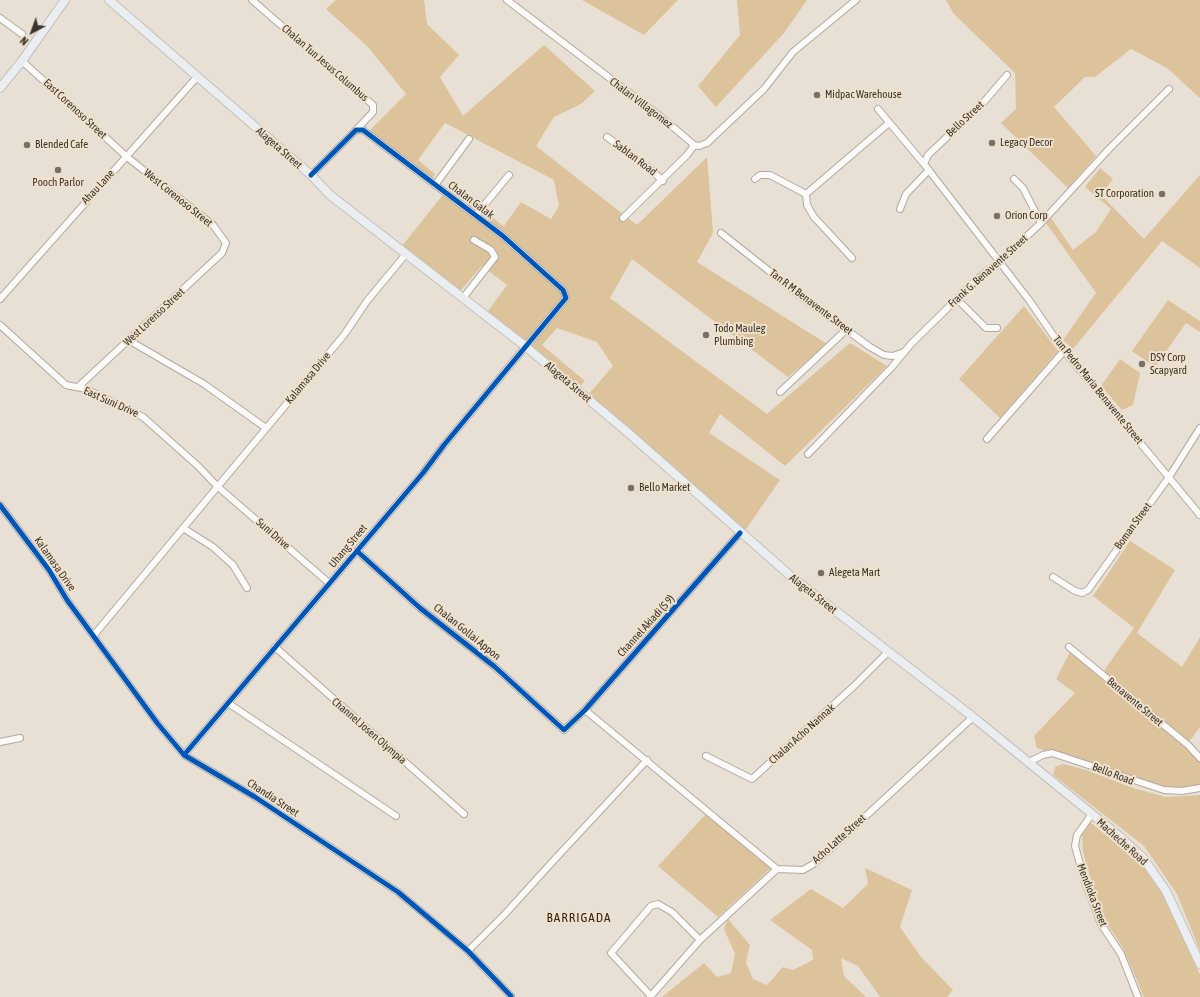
<!DOCTYPE html>
<html>
<head>
<meta charset="utf-8">
<style>
	body { margin:0 }
	#map { position:relative; width:1200px; height:997px; overflow:hidden; background:#e8e0d4; font-family:"Asap Condensed",sans-serif }
	canvas { display:block }
	.north { position:absolute; left:12px; top:12px; width:40px; height:40px; -webkit-text-stroke:3px #f0e1cc; paint-order:stroke; rotate:221deg; font-size:11px; font-weight:700; line-height:16px; text-align:center; color:#3a352c }
	.north::after { content:''; display:block; margin:auto; width:14px; height:18px; background:#3a352c; clip-path:polygon(50% 0,100% 100%,50% 72%,0 100%) }
</style>
</head>
<body>
<div id="map">
<canvas width="1200" height="997"></canvas>
<div class="north">N</div>
</div>
<script>
const context = document.querySelector('canvas').getContext('2d');
context.lineJoin = 'round';
function fill(path, color) {
  context.fillStyle = color;
  context.fill(path, 'evenodd');
}
function shape(rows) {
  const path = new Path2D();
  for (const r of rows) {
    path.moveTo(r[0], r[1]);
    for (let i = 2; i < r.length; i += 2) path.lineTo(r[i], r[i + 1]);
  }
  return path;
}
function strokePath(path, color, width, dash) {
  context.strokeStyle = color;
  context.lineWidth = width;
  context.lineCap = dash ? 'butt' : 'round';
  context.setLineDash(dash || []);
  context.stroke(path);
}
function drawText(font, color, halo, rows, align = 'center') {
  context.font = font + ' "Asap Condensed",sans-serif';
  context.lineWidth = 4;
  context.setLineDash([]);
  context.textBaseline = 'middle';
  context.strokeStyle = halo;
  context.fillStyle = color;
  for (const [text, x, y, turn = 0] of rows) {
    context.save();
    context.translate(x, y);
    context.rotate((+turn || 0) * Math.PI / 180);
    context.textAlign = isNaN(turn) ? turn : align;
    if (halo) context.strokeText(text, 0, 0);
    context.fillText(text, 0, 0);
    context.restore();
  }
}
fill(shape([
	[336,0,424,0,427,24,459,55,440,77,463,116,544,45,595,91,581,104,554,117,536,146,637,225,707,157,713,233,697,262,827,344,788,377,632,259,610,298,767,414,850,343,887,366,785,466,720,414,709,433,780,480,742,535,587,396,613,366,597,342,557,328,542,345,585,381,579,387,488,311,507,285,482,266,460,291,402,246,449,187,504,226,521,202,551,219,559,206,554,180,445,123,418,160,435,174,431,180,369,131,406,94,368,47,326,9],
	[582,0,678,0,644,35],
	[737,0,807,0,784,33,716,107,698,86,740,35],
	[946,0,1200,0,1200,98,1167,68,1131,49,1095,77,1085,77,1054,107,1096,156,1068,188,1001,123,1016,109,1015,73,954,14],
	[1100,168,1113,179,1101,195,1144,239,1200,175,1200,268,1162,241,1073,349,1063,340,1096,293,1046,223,1051,218,1073,250,1096,232,1111,209,1085,187],
	[1168,300,1200,321,1200,332,1186,323,1155,367,1132,351],
	[1024,306,1058,351,1000,418,959,379],
	[1120,359,1140,373,1133,405,1122,410,1101,386],
	[1130,541,1175,570,1137,633,1182,667,1200,637,1200,727,1189,742,1105,674,1105,669,1134,628,1093,596],
	[1070,652,1172,735,1200,762,1200,787,1164,790,1037,748,1034,736,1075,693,1056,679],
	[1063,764,1086,770,1133,788,1166,797,1200,795,1200,951,1177,894,1144,846,1053,775,1055,767],
	[706,814,771,868,718,917,658,866],
	[1090,822,1147,869,1169,904,1200,975,1200,997,1144,997,1123,948,1101,914,1083,852,1082,835],
	[865,868,912,890,900,927,921,957,953,990,947,997,880,997,858,966,841,958,844,976,866,997,662,997,704,963,717,977,731,973,735,954,724,929,728,919,750,945,746,963,753,979,767,985,783,967,793,970,813,960,812,950,770,920,811,889,843,908,868,884]
]), '#ddc39b');
const minor = shape([
	[252,0,373,105,373,112,356,130],
	[507,0,661,117,692,143,693,147,687,155,623,218],
	[0,18,22,34],
	[22,61,127,157,213,225,226,243,222,253,78,387],
	[878,109,924,164,1029,300,1064,351,1200,515],
	[607,137,649,168,663,181],
	[693,145,699,146,707,143,764,89,793,52,856,0],
	[924,164,928,155,983,103,1007,75],
	[755,179,760,175,770,175,806,194],
	[1014,179,1023,188,1041,223],
	[435,185,469,139],
	[900,209,906,194,929,170],
	[476,215,509,175],
	[721,233,807,301,870,347,884,355,893,356,904,352],
	[852,258,814,217,807,205,806,194,889,123],
	[463,298,495,257,491,250,474,240],
	[0,299,197,77],
	[957,299,986,328,997,328],
	[0,325,66,385,86,389,143,417,198,466,217,486,329,583],
	[130,341,204,384,266,428],
	[780,392,847,329],
	[987,439,1064,351],
	[808,454,892,367,911,344,976,280,999,262,1041,223,1109,149,1169,89],
	[0,505,49,570,67,600,158,724,184,755,255,797,398,892,468,951,511,996],
	[183,528,213,547,233,565,247,588],
	[357,551,420,608,495,667,564,730,585,710,740,533],
	[1053,577,1075,591,1082,593,1088,590,1169,477,1200,428],
	[94,635,344,335,367,301,406,254],
	[275,647,464,814],
	[1069,647,1188,745,1200,758],
	[228,703,396,816],
	[585,710,777,869],
	[0,742,20,738],
	[184,755,423,473,444,445,566,298,563,290,503,236,363,130,356,130,311,175],
	[706,756,752,779,854,686,888,652],
	[1029,762,1043,755,1052,753,1164,790,1182,791,1200,788],
	[1092,814,1077,835,1075,846,1084,879,1101,924,1121,954,1138,997],
	[468,951,505,914,555,859,647,760],
	[651,996,611,953,651,906,658,904,672,912,700,940],
	[650,997,700,940,777,869,803,870,815,863,973,717]
]);
const major = shape([
	[109,0,311,175,330,195,525,346,626,431,793,578,973,717,1119,836,1143,858,1166,891,1200,964],
	[0,88,22,61,65,0]
]);
strokePath(minor, '#b0aaa0', 8);
strokePath(major, '#c4c0ba', 10);
strokePath(minor, '#fcfaf9', 6);
strokePath(major, '#ebeef0', 8);
strokePath(shape([
	[0,505,49,570,67,600,158,724,184,755,255,797,398,892,468,951,511,996],
	[357,551,420,608,495,667,564,730,585,710,740,533],
	[184,755,423,473,444,445,566,298,563,290,503,236,363,130,356,130,311,175]
]), '#0057b8', 5);
for (const [x, y, r, color] of [
	[817,95,4,"#777167"],
	[992,143,4,"#777167"],
	[27,145,4,"#777167"],
	[58,170,4,"#777167"],
	[1162,194,4,"#777167"],
	[997,216,4,"#777167"],
	[706,335,4,"#777167"],
	[1142,364,4,"#777167"],
	[631,488,4,"#777167"],
	[821,573,4,"#777167"]
]) {
  const dot = new Path2D();
  dot.arc(x, y, r, 0, 2 * Math.PI);
  context.fillStyle = color;
  context.fill(dot);
  strokePath(dot, '#f0e1cc', 1.5);
}
drawText('11px', '#3a352c', '#f0e1cc', [
	["Chalan Tun Jesus Columbus",325,63,41],
	["Chalan Villagomez",641,103,37],
	["East Corenoso Street",75,109,43],
	["Bello Street",965,119,-43],
	["Alageta Street",279,148,41],
	["Sablan Road",635,158,37],
	["Ahau Lane",98,187,-47],
	["West Corenoso Street",178,198,39],
	["Chalan Galak",471,200,37],
	["Frank G. Benavente Street",988,271,-42],
	["Tan R M Benavente Street",811,302,37],
	["West Lorenso Street",154,317,-43],
	["Kalamasa Drive",308,378,-50],
	["Alageta Street",568,382,40],
	["Tun Pedro Maria Benavente Street",1098,390,51],
	["East Suni Drive",111,402,24],
	["Boman Street",1133,526,-54],
	["Suni Drive",273,534,41],
	["Uhang Street",348,546,-50],
	["Kalamasa Drive",55,564,55],
	["Alageta Street",813,594,38],
	["Channel Akiadi (S 9)",646,626,-48],
	["Chalan Gollai Appon",467,632,39],
	["Benavente Street",1135,702,40],
	["Channel Josen Olympia",369,731,41],
	["Chalan Acho Nannak",802,734,-42],
	["Bello Road",1113,774,21],
	["Chandia Street",273,798,33],
	["Acho Latte Street",839,839,-42],
	["Macheche Road",1122,842,42],
	["Mendioka Street",1092,895,69]
]);
drawText('11px', '#3a352c', '#f0e1cc', [
	["Midpac Warehouse",825,95],
	["Legacy Decor",1000,143],
	["Blended Cafe",35,145],
	["Pooch Parlor",58,183,"center"],
	["ST Corporation",1154,194,"right"],
	["Orion Corp",1005,216],
	["Todo Mauleg",714,329],
	["Plumbing",714,342],
	["DSY Corp",1150,358],
	["Scapyard",1150,371],
	["Bello Market",639,488],
	["Alegeta Mart",829,573]
], 'left');
context.letterSpacing = '1px';
drawText('13px', '#322717', '#f0e1cc', [
	["BARRIGADA",579,918]
]);
context.letterSpacing = '0px';
</script>
</body>
</html>
